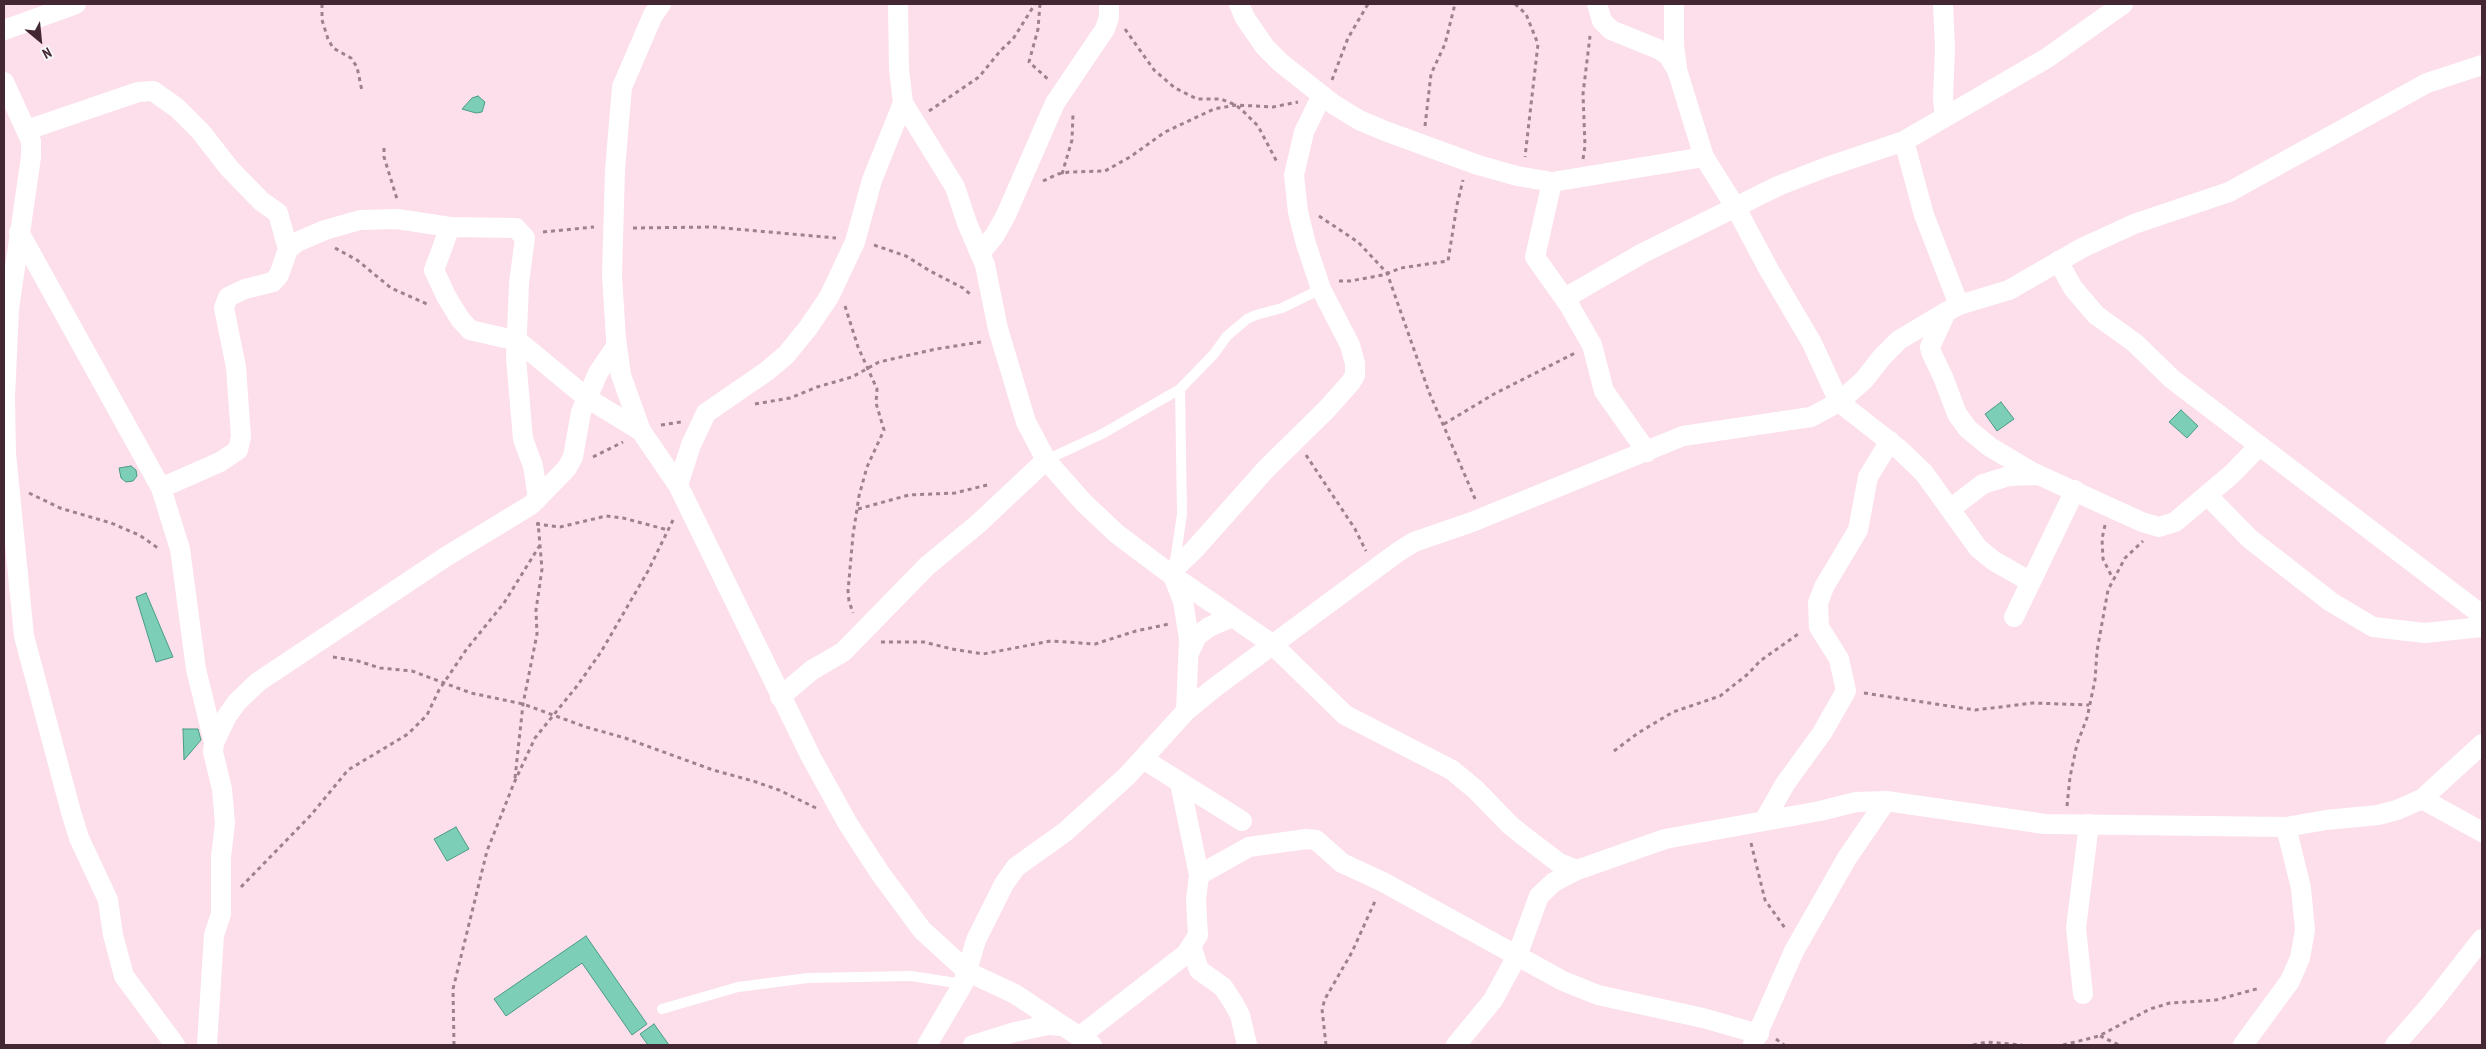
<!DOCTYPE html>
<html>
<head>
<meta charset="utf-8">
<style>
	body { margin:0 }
	#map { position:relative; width:2486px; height:1049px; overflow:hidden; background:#fcdfea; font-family:"PT Sans Narrow",sans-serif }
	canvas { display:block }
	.frame { position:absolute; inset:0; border:5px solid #432834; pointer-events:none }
	.north { position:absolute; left:15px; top:15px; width:50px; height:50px; -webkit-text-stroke:4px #f5f5f5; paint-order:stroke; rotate:152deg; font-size:14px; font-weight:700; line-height:20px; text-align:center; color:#432834 }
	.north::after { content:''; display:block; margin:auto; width:18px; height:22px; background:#432834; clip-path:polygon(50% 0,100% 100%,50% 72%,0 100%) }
</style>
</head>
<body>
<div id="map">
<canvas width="2486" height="1049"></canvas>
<div class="frame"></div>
<div class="north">N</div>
</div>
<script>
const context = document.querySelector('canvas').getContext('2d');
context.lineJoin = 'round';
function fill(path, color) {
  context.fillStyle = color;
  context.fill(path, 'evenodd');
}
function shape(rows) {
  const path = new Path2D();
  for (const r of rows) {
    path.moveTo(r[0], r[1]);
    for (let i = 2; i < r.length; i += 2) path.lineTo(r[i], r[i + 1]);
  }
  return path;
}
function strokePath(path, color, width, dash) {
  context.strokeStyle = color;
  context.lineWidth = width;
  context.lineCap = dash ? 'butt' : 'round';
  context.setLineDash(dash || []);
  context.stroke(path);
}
const building = shape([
	[478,96,485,102,482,112,476,113,462,109,472,98,478,96],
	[2001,402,2014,419,1997,431,1985,414,2001,402],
	[2181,410,2198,426,2187,438,2169,422,2181,410],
	[131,466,136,470,137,476,133,481,126,482,121,478,119,468,131,466],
	[146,593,173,657,156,662,136,597,146,593],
	[183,729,198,729,201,740,184,760,183,729],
	[456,827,469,849,447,861,434,839,456,827],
	[586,936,647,1024,632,1035,582,963,506,1016,494,999,586,936],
	[654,1024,669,1045,648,1045,640,1034,654,1024]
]);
fill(building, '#7dceb7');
strokePath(building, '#499b85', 1);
strokePath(shape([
	[322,4,322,20,328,39,333,48,351,58,357,67,362,91],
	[1040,4,1038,29,1029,62,1049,80],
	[1515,4,1526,14,1538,44,1525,157],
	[1125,29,1154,70,1175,88,1197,99,1221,99,1236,105,1244,112,1258,126,1277,162],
	[1332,80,1348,38,1368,4],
	[929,111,979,77,1001,50,1013,39,1035,4],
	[1425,126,1431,74,1445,44,1455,4],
	[384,148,384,157,397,199],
	[1583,159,1585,146,1583,94,1590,36],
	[1062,174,1072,140,1073,114],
	[1043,181,1058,174,1069,172,1105,171,1130,157,1165,132,1214,109,1236,105,1273,107,1298,102],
	[1319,216,1358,242,1387,273,1429,392,1476,501],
	[633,228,713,227,836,238],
	[543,232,594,227],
	[874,245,906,256,930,271,963,288,970,294],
	[335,248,357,260,391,288,427,304],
	[1339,281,1350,281,1383,275,1401,268,1448,261,1457,205,1463,180],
	[845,306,858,347,877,389,876,403,884,430,867,467,859,496,853,535,848,591,849,601,853,613],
	[755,404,790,398,817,387,852,377,879,362,936,349,981,342],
	[1444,424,1494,394,1575,353],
	[661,425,681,422],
	[1306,455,1355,529,1366,551],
	[593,457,623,442],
	[29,493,60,508,111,523,139,535,158,548],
	[858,509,909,495,955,493,991,484],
	[536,524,560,527,606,516,623,518,668,530],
	[2105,525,2102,539,2103,559,2113,579],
	[881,642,924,642,952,649,983,654,1051,641,1095,644,1136,631,1169,624],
	[333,657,358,661,380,668,412,671,471,693,523,704,586,727,625,738,713,770,753,781,779,790,816,808],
	[1864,693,1975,710,2033,703,2089,705],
	[1614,751,1638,733,1673,712,1720,696,1748,674,1760,661,1801,632],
	[515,778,523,704,537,634,536,610,542,569,538,522],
	[2067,806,2070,777,2077,744,2087,718,2095,680,2097,651,2108,590,2125,558,2143,541],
	[1751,843,1765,900,1785,928],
	[241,887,311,815,348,770,408,734,427,715,439,690,466,650,504,603,540,545],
	[2100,1036,2119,1045],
	[1776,1039,1784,1045],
	[454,1045,453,989,487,851,514,783,535,738,577,686,601,652,648,571,673,520],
	[1326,1045,1322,1009,1325,999,1352,952,1376,899],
	[1973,1045,1987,1042,2022,1045],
	[2063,1045,2099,1036,2150,1009,2170,1003,2216,1000,2260,988]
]), '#9d818d', 3, [4, 4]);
strokePath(shape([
	[1046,460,1102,434,1180,389,1213,355,1227,336,1247,319,1256,315,1282,308,1321,289],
	[1174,568,1182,514,1180,389],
	[662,1009,738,987,808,978,911,976,963,984]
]), '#fff', 10);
strokePath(shape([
	[661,4,653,15,622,87,615,170,612,275,616,339,621,375,641,431,678,485,811,757,848,824,880,873,922,930,968,972,1015,994,1092,1045],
	[898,4,899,69,903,103,955,187,967,223,985,265,998,329,1026,422,1046,460,1084,503,1117,534,1173,576,1272,644,1345,715,1452,770,1476,790,1510,825,1525,837,1559,863,1577,870],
	[1239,4,1245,18,1265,47,1281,63,1333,104,1359,120,1385,131,1478,165,1517,176,1552,182,1704,157],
	[1597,4,1602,21,1611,30,1658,49,1668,55,1677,70,1704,157,1736,208,1769,270,1812,343,1839,402,1899,449,1924,473,1978,548,1994,561,2031,582],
	[1674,4,1674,45,1677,68],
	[1943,4,1945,48,1943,99,1945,116],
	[4,30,76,4],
	[4,82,31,141,31,157,9,309,5,398,6,453,24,636,71,812,79,838,108,900,113,935,124,976,175,1045],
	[27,130,138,92,153,91,177,108,201,132,229,168,261,201,278,213,288,249],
	[1904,141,1924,215,1959,305],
	[1552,182,1535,257,1569,305,1592,345,1604,391,1647,452],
	[450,227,434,270,446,296,460,319,470,330,518,341,587,398,641,431],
	[19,232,161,488,180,549,196,669,214,743],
	[980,253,995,235,1006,215,1055,103,1105,29,1109,17,1109,4],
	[2058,261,2073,288,2096,315,2135,343,2172,379,2482,615],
	[1565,298,1643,253,1778,186,1824,168,1904,141,2047,58,2123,4],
	[1946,312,1930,347,1931,352,1943,377,1957,414,1968,429,1990,447,2032,472,2142,522,2159,527,2175,522,2232,474,2259,446],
	[678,485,691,445,706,413,767,371,786,355,808,328,829,297,855,242,872,180,903,103],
	[161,488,220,462,238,450,241,437,236,367,224,308,228,297,245,289,273,282,279,275,288,249,297,242,325,230,360,220,397,219,450,227,516,228,525,238,519,283,516,358,523,439,533,466,538,498],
	[2207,495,2250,539,2331,602,2373,627,2425,633,2482,627],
	[1950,509,1983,484,2009,476,2037,475],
	[1170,573,1194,550,1266,469,1327,409,1351,382,1355,375,1355,363,1350,345,1321,289,1306,244,1298,212,1294,175,1304,132,1322,95],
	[1173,576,1183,601,1189,639,1186,711],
	[2014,617,2075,490],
	[1189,653,1197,636,1209,627,1232,617],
	[780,697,812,670,843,652,927,566,979,523,1046,460],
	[1143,759,1242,821],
	[2422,799,2482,832],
	[1764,821,1785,784,1822,733,1846,691,1839,659,1819,627,1818,603,1824,587,1858,530,1868,477,1890,441],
	[1199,875,1249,847,1306,839,1316,840,1342,863,1383,882,1563,981,1598,995,1703,1018,1759,1034],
	[1192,948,1199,970,1223,987,1234,1004,1240,1015,1247,1045],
	[2083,994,2076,928,2089,824],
	[1079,1037,1186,954,1198,935,1196,900,1199,875,1180,783],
	[1753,1044,1794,951,1847,858,1886,801],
	[207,1045,214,935,221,914,221,857,225,823,222,789,213,752,214,743,227,716,237,702,258,682,447,556,531,505,538,498,567,468,573,457,581,412,598,373,617,345],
	[927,1045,963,984,976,940,1004,884,1016,867,1065,832,1127,776,1186,711,1214,688,1398,552,1414,542,1472,522,1683,436,1811,417,1839,402,1864,380,1882,357,1899,340,1946,312,1959,305,2009,290,2082,248,2134,224,2229,192,2427,83,2482,65],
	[973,1045,1015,1032,1048,1025,1061,1026],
	[1456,1045,1493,1000,1517,956,1539,896,1554,882,1577,870,1665,839,1820,811,1856,802,1886,801,2045,824,2286,827,2326,820,2378,815,2397,810,2422,799,2482,744],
	[2243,1045,2290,981,2300,958,2305,930,2301,888,2286,827],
	[2395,1045,2432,1003,2482,939]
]), '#fff', 20);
</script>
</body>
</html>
